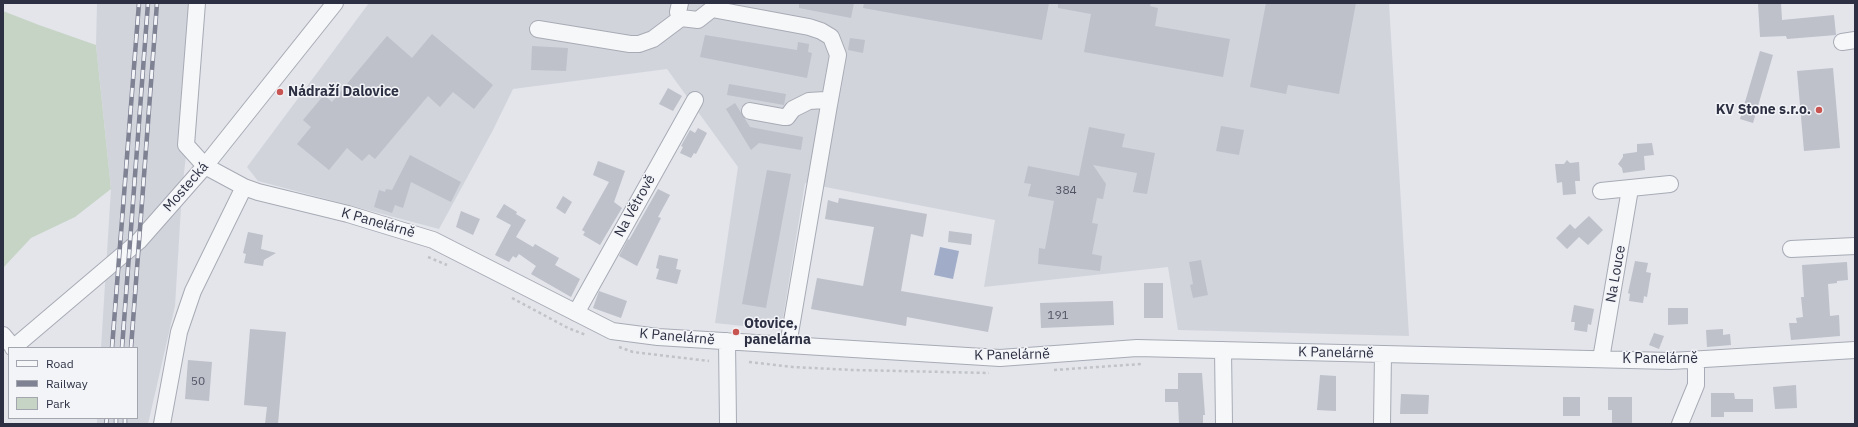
<!DOCTYPE html>
<html>
<head>
<meta charset="utf-8">
<style>
	body { margin:0 }
	#map { position:relative; width:1858px; height:427px; overflow:hidden; background:#e3e5eb; font-family:"IBM Plex Sans",sans-serif }
	canvas { display:block }
	.frame { position:absolute; inset:0; border:4px solid #2c3042; pointer-events:none }
	.legend { position:absolute; left:8px; top:347px; width:130px; height:72px; box-sizing:border-box; background:#f3f4f8; border:1px solid #a3a6af; margin:0; padding:5px 7px; list-style:none; font-size:12px; color:#2c3042 }
	.legend li { display:flex; align-items:center; gap:8px; height:20px }
	.legend b { width:20px; border:1px solid #a3a6af }
</style>
</head>
<body>
<div id="map">
<canvas width="1858" height="427"></canvas>
<div class="frame"></div>
<ul class="legend">
<li><b style="height:5px;background:#f6f7f9"></b>Road</li>
<li><b style="height:5px;background:#7e8293"></b>Railway</li>
<li><b style="height:11px;background:#c6d4c5"></b>Park</li>
</ul>
</div>
<script>
const context = document.querySelector('canvas').getContext('2d');
context.lineJoin = 'round';
function fill(path, color) {
  context.fillStyle = color;
  context.fill(path, 'evenodd');
}
function shape(rows) {
  const path = new Path2D();
  for (const r of rows) {
    path.moveTo(r[0], r[1]);
    for (let i = 2; i < r.length; i += 2) path.lineTo(r[i], r[i + 1]);
  }
  return path;
}
function strokePath(path, color, width, dash) {
  context.strokeStyle = color;
  context.lineWidth = width;
  context.lineCap = dash ? 'butt' : 'round';
  context.setLineDash(dash || []);
  context.stroke(path);
}
function drawText(font, color, halo, rows, align = 'center') {
  context.font = font + ' "IBM Plex Sans",sans-serif';
  context.lineWidth = 3;
  context.setLineDash([]);
  context.textBaseline = 'middle';
  context.strokeStyle = halo;
  context.fillStyle = color;
  for (const [text, x, y, turn = 0] of rows) {
    context.save();
    context.translate(x, y);
    context.rotate((+turn || 0) * Math.PI / 180);
    context.textAlign = isNaN(turn) ? turn : align;
    if (halo) context.strokeText(text, 0, 0);
    context.fillText(text, 0, 0);
    context.restore();
  }
}
fill(shape([
	[97,3,203,3,182,191,175,306,148,424,97,424,97,418,137,418,137,348,101,348,111,189,96,45],
	[369,3,1389,3,1409,336,1178,330,1168,267,984,287,995,220,805,183,781,330,715,323,738,167,667,69,513,89,493,130,439,229,258,181,247,167]
]), '#d2d4dc');
fill(shape([
	[3,11,39,25,96,45,111,189,75,217,31,238,3,268]
]), '#c6d4c5');
fill(shape([
	[940,247,959,251,953,279,934,275]
]), '#a1adc8');
fill(shape([
	[799,3,854,3,851,18,799,8],
	[864,3,1049,3,1042,40,863,8],
	[1058,3,1151,3,1150,6,1158,8,1155,26,1230,39,1223,77,1084,52,1091,14,1058,8],
	[1266,3,1356,3,1339,94,1288,85,1286,94,1250,87],
	[1758,3,1781,3,1782,20,1834,15,1836,35,1787,39,1786,36,1760,37],
	[432,34,493,85,474,109,453,92,440,107,428,96,375,159,369,154,362,161,347,148,329,170,297,144,311,127,303,120,324,95,332,102,387,36,412,58],
	[705,35,797,50,798,42,809,44,808,52,812,53,807,78,700,57],
	[850,38,865,40,863,53,848,50],
	[532,46,568,48,566,71,531,70],
	[1760,51,1773,55,1753,123,1740,119],
	[1833,68,1840,148,1804,151,1797,71],
	[729,84,786,94,784,105,727,95],
	[668,88,682,96,673,111,659,104],
	[735,103,750,127,803,137,801,150,759,143,751,150,726,109],
	[1221,126,1244,130,1239,155,1216,151],
	[1089,127,1125,134,1122,147,1155,153,1147,194,1133,192,1137,173,1093,165,1106,184,1103,199,1097,198,1092,223,1098,224,1092,254,1102,256,1100,271,1038,264,1039,248,1045,249,1054,201,1028,196,1031,184,1024,183,1028,166,1079,176],
	[698,128,707,133,696,154,694,153,691,158,680,153,683,147,681,146,690,130,695,133],
	[1652,143,1654,155,1644,156,1645,170,1623,173,1622,168,1618,164,1623,157,1623,154,1637,152,1637,144],
	[410,155,461,182,451,202,411,182,403,208,395,205,392,213,374,207,379,190,385,192,386,189,392,190],
	[1567,160,1570,163,1579,162,1580,181,1575,181,1576,194,1563,195,1562,182,1557,183,1555,164,1564,164],
	[598,161,625,171,614,202,622,208,600,245,583,235,585,232,582,230,609,182,593,175],
	[767,170,791,174,766,308,742,304],
	[658,189,670,195,658,217,661,218,637,266,619,256,628,239,629,240],
	[563,196,572,202,565,214,556,208],
	[839,198,927,214,923,237,911,234,901,291,993,307,988,332,907,317,906,326,811,309,817,278,863,286,874,227,825,219,828,200,838,203],
	[504,204,517,212,516,214,526,220,516,237,533,247,535,244,559,258,555,265,580,279,571,297,531,274,536,266,519,254,516,258,513,256,509,262,495,255,511,225,496,217],
	[461,211,480,219,473,235,456,227],
	[1589,216,1603,230,1588,245,1579,237,1567,249,1556,238,1570,224,1575,229],
	[949,231,972,234,971,245,948,242],
	[248,232,263,235,261,249,276,253,264,260,263,266,244,263,246,254,243,253],
	[659,255,678,259,676,269,681,270,677,284,656,279,659,269,656,268],
	[1201,260,1208,295,1193,298,1190,285,1193,284,1189,262],
	[1635,261,1648,263,1646,272,1651,273,1647,297,1644,296,1643,303,1629,301,1630,294,1628,293],
	[1847,262,1848,280,1837,281,1837,283,1828,284,1830,316,1839,315,1840,336,1791,340,1789,323,1797,323,1796,318,1803,317,1801,297,1804,297,1802,265],
	[1144,283,1163,283,1163,318,1144,318],
	[599,291,627,301,621,318,593,308],
	[1113,301,1114,325,1041,328,1040,303],
	[1574,305,1594,309,1591,325,1588,324,1587,332,1574,330,1575,322,1571,322],
	[1668,308,1688,308,1688,324,1668,325],
	[250,329,286,332,278,424,265,424,267,407,244,405],
	[1723,329,1723,335,1730,334,1731,345,1707,347,1706,330],
	[1654,333,1664,336,1659,349,1649,345],
	[188,360,212,362,209,401,185,399],
	[1178,373,1202,373,1205,415,1203,415,1203,424,1179,424,1178,402,1165,402,1165,389,1178,389],
	[1320,375,1336,376,1336,411,1317,410],
	[1796,385,1797,408,1775,409,1773,387],
	[1711,393,1734,393,1735,399,1753,399,1753,412,1724,412,1724,417,1711,417],
	[1401,394,1429,395,1428,414,1400,414],
	[1563,397,1580,397,1580,416,1563,416],
	[1608,397,1632,397,1632,424,1612,424,1612,410,1608,410]
]), '#bec0ca');
const minor = shape([
	[197,3,186,145,205,166,244,187,258,192,348,214,433,240,612,331,658,337,1000,358,1137,348,1671,361,1855,350],
	[680,3,678,12,679,16,681,18,698,20,712,9,809,27,821,31,831,37,838,55,829,105],
	[538,29,630,44,639,44,653,39,681,18],
	[1842,42,1855,40],
	[750,111,783,117,787,117,793,109,809,101,825,100,829,105,788,345],
	[1601,191,1670,184],
	[1791,249,1855,246],
	[576,313,695,100],
	[3,335,13,347],
	[727,341,728,424],
	[13,348,139,241,205,166,335,3],
	[1223,350,1224,424],
	[1601,359,1630,189],
	[162,424,179,332,193,291,244,187],
	[1382,424,1383,354],
	[1680,424,1696,385,1696,359]
]);
strokePath(minor, '#a8abb5', 18);
strokePath(shape([
	[428,257,447,265],
	[512,298,568,328,586,335],
	[619,347,633,352,709,361],
	[749,362,793,367,853,370,989,373],
	[1054,370,1141,364]
]), '#c1c3c9', 2.5, [3, 3]);
strokePath(minor, '#f6f7f9', 16);
const rail = shape([
	[112,348,139,3],
	[122,348,148,3],
	[131,348,157,3],
	[106,424,107,418],
	[116,424,116,418],
	[125,424,125,418]
]);
strokePath(rail, '#7e8293', 4.5);
strokePath(rail, '#f3f4f8', 3, [9]);
for (const [x, y, r, color] of [
	[280,92,4,"#c75451"],
	[1819,110,4,"#c75451"],
	[736,332,4,"#c75451"]
]) {
  const dot = new Path2D();
  dot.arc(x, y, r, 0, 2 * Math.PI);
  context.fillStyle = color;
  context.fill(dot);
  strokePath(dot, '#f3f4f8', 1.5);
}
drawText('12px', '#505464', null, [
	["384",1066,191],
	["191",1058,316],
	["50",198,382]
]);
drawText('bold 14px', '#2c3042', '#f3f4f8', [
	["Nádraží Dalovice",288,92],
	["KV Stone s.r.o.",1811,110,"right"],
	["Otovice,",744,324],
	["panelárna",744,340]
], 'left');
drawText('14px', '#2c3042', '#f3f4f8', [
	["Mostecká",186,187,-49],
	["Na Větrově",635,206,-61],
	["K Panelárně",378,223,16],
	["Na Louce",1616,274,-80],
	["K Panelárně",677,337,5],
	["K Panelárně",1336,353,1],
	["K Panelárně",1012,355,-1],
	["K Panelárně",1660,359]
]);
</script>
</body>
</html>
